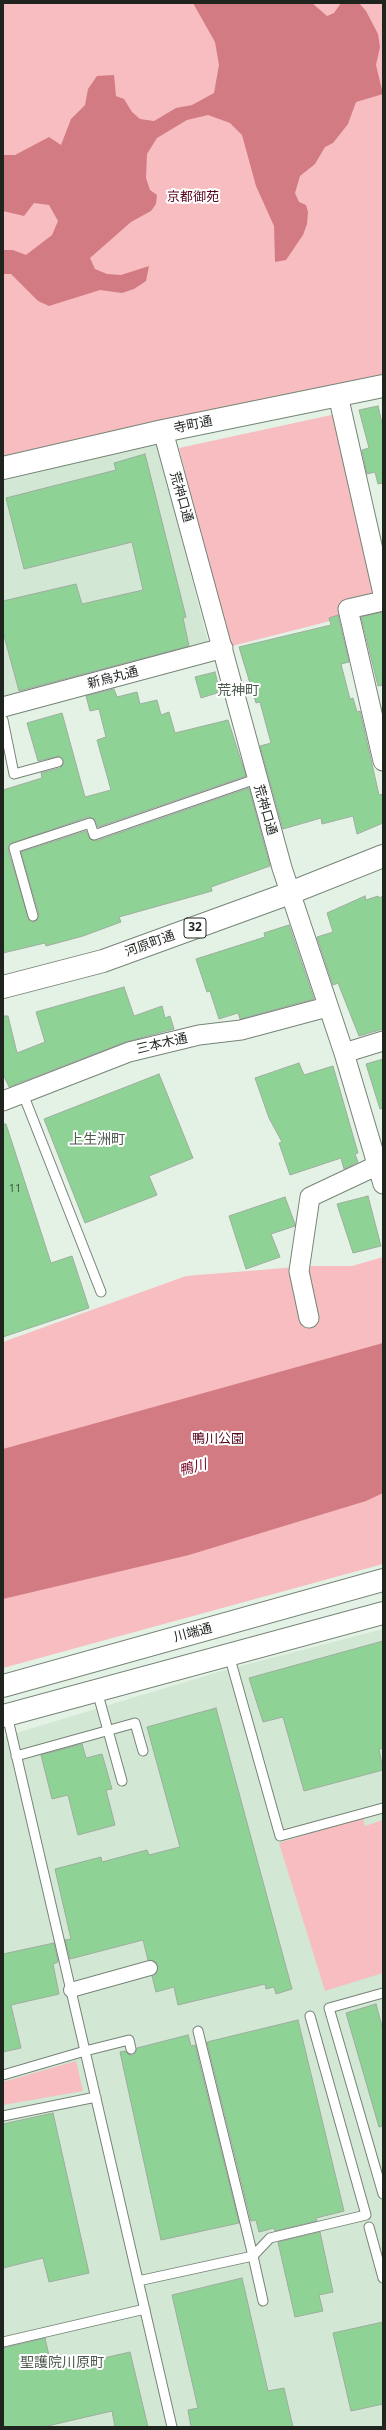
<!DOCTYPE html>
<html>
<head>
<meta charset="utf-8">
<style>
	body { margin:0 }
	#map { position:relative; width:386px; height:2430px; overflow:hidden; background:#e3f2e4; font-family:"Open Sans",sans-serif }
	canvas { display:block }
	.frame { position:absolute; inset:0; border:4px solid #1f241f; pointer-events:none }
</style>
</head>
<body>
<div id="map">
<canvas width="386" height="2430"></canvas>
<div class="frame"></div>
</div>
<script>
const context = document.querySelector('canvas').getContext('2d');
context.lineJoin = 'round';
function fill(path, color) {
  context.fillStyle = color;
  context.fill(path, 'evenodd');
}
function shape(rows) {
  const path = new Path2D();
  for (const r of rows) {
    path.moveTo(r[0], r[1]);
    for (let i = 2; i < r.length; i += 2) path.lineTo(r[i], r[i + 1]);
  }
  return path;
}
function strokePath(path, color, width, dash) {
  context.strokeStyle = color;
  context.lineWidth = width;
  context.lineCap = dash ? 'butt' : 'round';
  context.setLineDash(dash || []);
  context.stroke(path);
}
function drawText(font, color, halo, rows, align = 'center') {
  context.font = font + ' "Open Sans","Noto Sans JP",sans-serif';
  context.lineWidth = 4;
  context.setLineDash([]);
  context.textBaseline = 'middle';
  context.strokeStyle = halo;
  context.fillStyle = color;
  for (const [text, x, y, turn = 0] of rows) {
    context.save();
    context.translate(x, y);
    context.rotate((+turn || 0) * Math.PI / 180);
    context.textAlign = isNaN(turn) ? turn : align;
    if (halo) context.strokeText(text, 0, 0);
    context.fillText(text, 0, 0);
    context.restore();
  }
}
fill(shape([
	[157,443,209,646,3,697,3,481],
	[383,1629,383,2427,3,2427,3,1737,225,1670]
]), '#d3e8d4');
fill(shape([
	[3,3,383,3,383,374,3,461],
	[336,414,377,594,339,603,342,618,228,647,179,448],
	[383,1257,383,1564,3,1668,3,1342,186,1276,310,1266,352,1266],
	[363,1817,365,1826,383,1820,383,1973,325,1991,279,1843],
	[76,2061,83,2091,3,2105,3,2082]
]), '#f7bdc1');
fill(shape([
	[193,3,312,3,327,16,334,13,341,3,359,3,366,11,378,34,380,47,376,65,383,94,356,102,348,124,333,143,325,147,315,164,300,176,295,193,299,202,306,205,308,212,307,224,303,235,286,260,275,262,274,226,256,186,242,135,230,123,208,115,187,120,157,138,147,154,146,178,150,190,157,195,156,204,151,211,131,222,90,258,95,269,107,274,121,275,149,266,146,281,134,289,122,293,100,290,49,306,38,301,11,274,3,274,3,250,13,250,26,255,52,235,58,221,49,205,34,203,24,216,3,211,3,155,15,155,49,137,61,145,71,119,85,105,88,89,97,76,114,75,116,96,124,99,132,112,140,119,154,121,176,108,192,105,214,93,219,65,215,42],
	[383,1343,383,1493,366,1501,189,1555,3,1599,3,1449]
]), '#d37b83');
const building = shape([
	[378,406,383,427,383,483,378,484,375,472,367,474,362,450,369,448,359,410,378,406],
	[145,454,186,617,183,618,189,646,19,691,3,632,3,601,76,584,82,604,143,590,132,542,24,569,6,498,116,470,114,463,145,454],
	[383,612,383,685,378,686,361,617,383,612],
	[338,615,349,662,341,664,350,699,353,698,357,712,360,711,379,795,383,794,383,823,357,834,353,816,322,824,321,818,283,829,260,746,271,743,260,702,256,703,239,647,331,625,329,618,338,615],
	[215,672,220,692,201,698,195,677,215,672],
	[114,689,117,697,137,692,140,704,157,700,161,715,169,712,175,733,228,720,246,776,98,827,94,819,88,817,10,844,8,850,29,920,35,922,39,915,21,852,86,831,90,839,96,841,249,788,270,866,211,887,212,891,119,917,121,922,83,936,46,946,45,943,3,953,3,790,42,778,41,773,60,768,64,763,59,756,38,761,27,723,62,713,85,797,111,790,97,740,106,737,99,709,90,711,86,696,114,689],
	[365,896,366,900,378,896,379,898,383,896,383,1029,359,1036,338,983,333,985,317,937,333,932,327,913,365,896],
	[289,925,314,999,240,1019,238,1013,219,1019,210,991,207,992,196,959,265,937,264,933,289,925],
	[124,987,134,1016,162,1006,165,1018,170,1016,174,1029,125,1042,9,1087,3,1074,3,1016,8,1016,17,1053,45,1042,36,1012,124,987],
	[383,1059,383,1108,380,1109,366,1064,383,1059],
	[299,1063,304,1075,333,1066,358,1153,355,1154,358,1162,344,1169,341,1158,290,1175,279,1143,282,1142,269,1118,255,1078,299,1063],
	[159,1074,193,1158,149,1176,157,1195,85,1223,44,1119,159,1074],
	[3,1124,6,1124,51,1263,72,1256,89,1308,3,1337,3,1124],
	[368,1196,381,1246,353,1253,337,1204,368,1196],
	[285,1197,295,1224,295,1226,271,1234,280,1257,246,1269,229,1216,285,1197],
	[383,1641,383,1748,379,1749,383,1770,304,1791,283,1717,263,1722,249,1678,383,1641],
	[216,1708,292,1989,276,1994,274,1987,266,1989,265,1984,178,2005,174,1987,156,1992,152,1976,156,1974,158,1966,156,1962,148,1960,143,1940,70,1959,65,1940,71,1939,55,1869,101,1857,102,1862,147,1850,149,1855,180,1847,147,1727,216,1708],
	[82,1744,86,1758,102,1754,112,1789,106,1790,115,1825,78,1835,68,1795,52,1799,41,1755,82,1744],
	[54,1943,58,1962,53,1964,59,1994,11,2005,21,2048,3,2052,3,1954,54,1943],
	[376,2004,383,2030,383,2126,379,2127,346,2013,376,2004],
	[298,2020,344,2211,316,2218,317,2221,275,2231,274,2228,259,2232,256,2220,251,2221,207,2042,298,2020],
	[188,2035,191,2046,195,2045,239,2223,161,2240,120,2052,125,2051,129,2055,133,2055,137,2048,188,2035],
	[53,2113,89,2273,49,2282,43,2258,3,2268,3,2124,53,2113],
	[320,2232,333,2292,319,2295,323,2311,295,2317,278,2242,320,2232],
	[242,2278,268,2391,284,2388,293,2427,191,2427,188,2410,198,2408,172,2295,242,2278],
	[383,2322,383,2404,351,2411,333,2333,383,2322],
	[45,2338,51,2364,90,2355,91,2361,130,2352,148,2427,115,2427,112,2411,43,2427,3,2427,3,2348,45,2338]
]);
fill(building, '#8fd295');
strokePath(building, '#9ead9f', 1);
const service = shape([
	[3,720,14,774,58,762],
	[33,916,14,848,90,823,94,835,256,779],
	[23,1094,101,1292],
	[229,1655,280,1836,383,1808],
	[97,1691,122,1781],
	[7,1715,85,2051,129,2040,131,2049],
	[16,1756,135,1723,143,1751],
	[383,1993,329,2008,383,2194],
	[3,2075,85,2051,172,2427],
	[3,2116,96,2097],
	[369,2227,383,2278],
	[138,2281,253,2256,198,2031],
	[263,2301,253,2256,270,2238,366,2215,310,2016],
	[3,2342,145,2309]
]);
const pedestrian = shape([
	[71,1990,150,1968]
]);
const minor = shape([
	[338,395,383,594],
	[163,431,282,868,344,1053,383,1184],
	[383,601,348,609,383,761],
	[3,707,223,648],
	[344,1053,383,1041],
	[3,1101,129,1052,199,1035,241,1030,327,1007],
	[309,1318,299,1271,310,1197,378,1165]
]);
const tertiary = shape([
	[3,468,163,431,383,386],
	[3,1686,383,1580],
	[3,1716,383,1613]
]);
const primary = shape([
	[3,987,103,961,290,893,383,856]
]);
strokePath(service, '#768477', 11);
strokePath(pedestrian, '#768477', 16);
strokePath(minor, '#768477', 21);
strokePath(tertiary, '#768477', 24);
strokePath(primary, '#768477', 24);
strokePath(service, '#fff', 9);
strokePath(pedestrian, '#fff', 14);
strokePath(minor, '#fff', 19);
strokePath(tertiary, '#fff', 22);
strokePath(primary, '#fff', 22);
drawText('11px', '#3b503c', null, [
	["11",15,1189]
]);
for (const [x, y, w] of [
	[195,928,22]
]) {
  const box = new Path2D();
  box.roundRect(x - w / 2, y - 10, w, 20, 3);
  context.fillStyle = '#fff';
  context.fill(box);
  strokePath(box, '#1f241f', 1);
}
drawText('bold 12px', '#1f241f', null, [
	["32",195,928]
]);
drawText('13px', '#57061b', '#fff', [
	["京都御苑",193,197],
	["鴨川公園",218,1439]
]);
drawText('13px', '#1f241f', '#fff', [
	["寺町通",193,425,-12],
	["荒神口通",181,497,74],
	["新烏丸通",113,678,-15],
	["荒神口通",265,810,74],
	["河原町通",150,944,-20],
	["三本木通",162,1044,-13],
	["川端通",193,1633,-15]
]);
drawText('14px', '#4d5a4e', '#fff', [
	["荒神町",238,691],
	["上生洲町",97,1140],
	["聖護院川原町",62,2363]
]);
drawText('italic 14px', '#770a27', '#fff', [
	["鴨川",193,1468,-15]
]);
</script>
</body>
</html>
